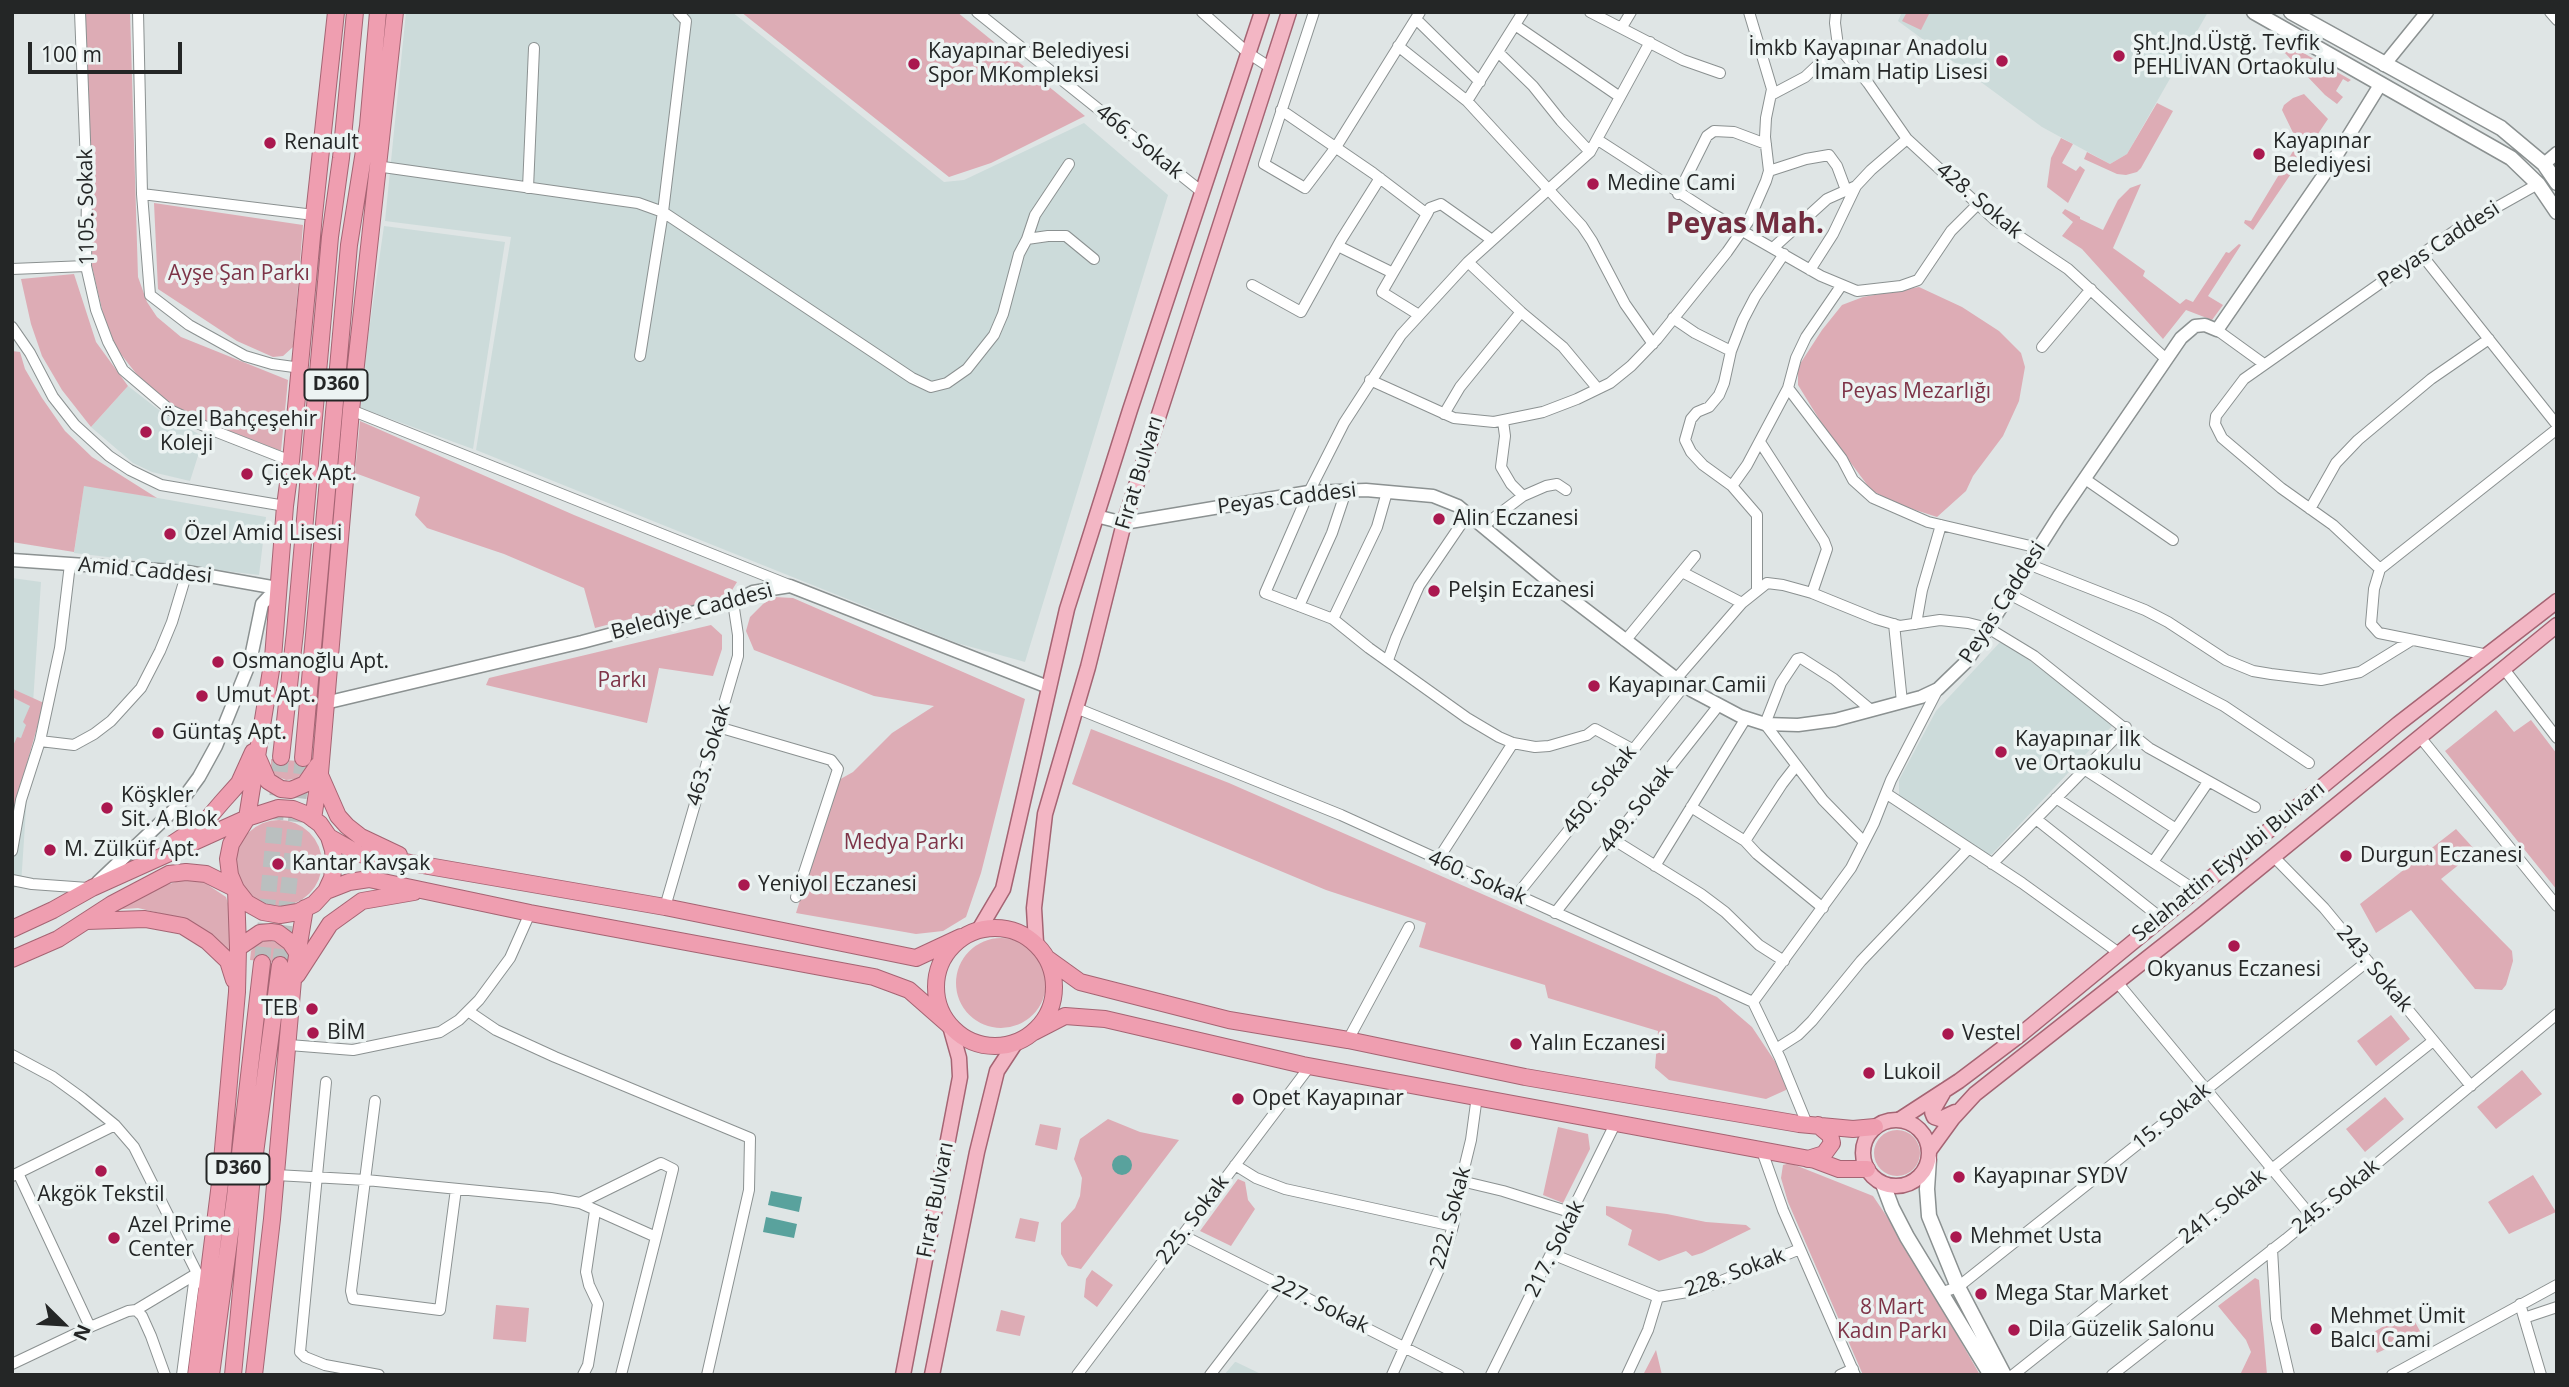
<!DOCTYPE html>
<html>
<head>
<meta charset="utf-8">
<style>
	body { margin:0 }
	#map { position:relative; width:2569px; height:1387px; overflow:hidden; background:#dfe5e5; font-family:"Open Sans",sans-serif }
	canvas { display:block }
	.frame { position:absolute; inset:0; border:14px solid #242626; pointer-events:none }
	.north { position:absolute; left:28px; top:1289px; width:70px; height:70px; -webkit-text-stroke:5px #ecf3f2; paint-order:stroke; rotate:114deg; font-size:19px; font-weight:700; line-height:28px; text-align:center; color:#242626 }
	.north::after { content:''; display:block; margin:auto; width:24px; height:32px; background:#242626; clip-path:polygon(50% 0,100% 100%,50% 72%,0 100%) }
	.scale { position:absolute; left:28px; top:42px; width:154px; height:32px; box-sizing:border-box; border:4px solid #242626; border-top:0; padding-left:9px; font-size:21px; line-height:24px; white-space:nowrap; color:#242626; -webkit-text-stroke:5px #ecf3f2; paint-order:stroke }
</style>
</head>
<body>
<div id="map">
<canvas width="2569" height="1387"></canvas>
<div class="frame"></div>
<div class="north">N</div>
<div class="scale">100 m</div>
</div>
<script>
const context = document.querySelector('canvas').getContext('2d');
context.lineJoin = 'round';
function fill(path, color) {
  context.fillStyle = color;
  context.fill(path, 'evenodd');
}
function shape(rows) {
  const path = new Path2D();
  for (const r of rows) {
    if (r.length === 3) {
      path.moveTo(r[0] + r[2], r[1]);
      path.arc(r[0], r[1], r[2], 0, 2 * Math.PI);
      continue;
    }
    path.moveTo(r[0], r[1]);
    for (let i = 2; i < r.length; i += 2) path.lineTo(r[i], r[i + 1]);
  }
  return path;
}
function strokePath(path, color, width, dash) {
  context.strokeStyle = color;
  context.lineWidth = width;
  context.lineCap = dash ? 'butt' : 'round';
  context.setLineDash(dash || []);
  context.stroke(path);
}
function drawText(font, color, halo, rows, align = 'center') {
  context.font = font + ' "Open Sans",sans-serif';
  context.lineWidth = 7;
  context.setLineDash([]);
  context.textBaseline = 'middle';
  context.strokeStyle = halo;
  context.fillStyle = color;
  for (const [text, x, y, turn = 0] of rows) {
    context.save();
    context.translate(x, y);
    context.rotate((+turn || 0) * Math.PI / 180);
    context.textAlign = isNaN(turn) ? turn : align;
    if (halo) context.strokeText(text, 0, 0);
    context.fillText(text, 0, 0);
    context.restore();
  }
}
fill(shape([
	[406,12,732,12,944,182,964,180,1084,123,1168,195,1025,662,957,643,476,450,511,237,385,221],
	[1902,12,2208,12,2127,154,2110,164,2042,127,1898,21],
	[384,226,505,242,473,449,358,407],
	[128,386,168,417,204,437,190,481,152,472,133,463,91,427],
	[84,485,266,517,259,575,74,553],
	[12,578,41,582,21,885,12,889],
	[2002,640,2114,724,1992,854,1988,855,1899,797,1899,780,1936,711],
	[1235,1362,1236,1362,1263,1375,1224,1375]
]), '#ccdbda');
fill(shape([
	[84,12,130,12,138,277,147,302,157,317,181,337,288,380,281,451,193,417,170,404,146,386,116,348,104,318,91,262,89,100],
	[741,12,957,12,1085,116,991,163,949,177],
	[1907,12,1930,12,1921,30,1902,21],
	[2263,30,2351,80,2348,82,2343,79,2336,91,2343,97,2337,104,2325,95],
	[2304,94,2328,119,2253,230,2244,223,2245,220,2251,221,2298,143,2282,110,2284,105,2293,98],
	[2157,103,2173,111,2141,168,2137,172,2126,175,2117,174,2084,159,2087,152,2110,164,2127,154],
	[2061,138,2073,144,2062,163,2076,171,2080,166,2085,170,2068,203,2047,187,2051,158],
	[2141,184,2113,248,2145,271,2143,276,2180,304,2186,299,2193,302,2226,252,2229,253,2239,244,2241,245,2208,296,2223,305,2212,320,2186,310,2163,339,2082,249,2062,236,2073,222,2062,213,2065,209,2080,217,2080,219,2103,230,2118,200,2130,188],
	[154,203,303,225,293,347,283,356,273,357,237,341,158,289],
	[74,274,96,342,128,386,91,427,62,390,42,356,31,324,21,279],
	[1919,287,1962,307,1999,331,2021,353,2025,367,2019,401,2003,436,1973,476,1966,491,1937,517,1897,504,1871,490,1824,427,1798,385,1798,367,1822,330,1842,305,1863,297],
	[12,351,20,352,25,369,42,398,65,431,92,457,157,498,84,486,74,552,12,542],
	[360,421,574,515,737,582,729,595,652,618,645,615,595,628,584,588,504,554,427,528,415,515,420,497,355,473],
	[774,597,793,598,1025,699,981,873,966,917,943,931,916,934,796,913,837,781,853,772,892,733,934,706,874,696,754,650,746,631,750,617,763,604],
	[711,625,722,635,722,649,713,676,659,668,647,723,486,685,489,678],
	[13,689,44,703,12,816,12,748,17,737,21,738,26,725,23,722,30,706,12,697],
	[2496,710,2514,732,2531,720,2557,754,2557,890,2445,751],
	[1091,729,1229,783,1717,997,1752,1027,1786,1078,1786,1090,1766,1099,1669,1080,1655,1068,1658,1031,1548,998,1545,985,1419,947,1426,923,1326,890,1072,784],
	[271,759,311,762,306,772,297,779,286,780,276,776,271,769],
	[279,863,43],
	[2456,829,2476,851,2441,879,2512,951,2513,961,2506,985,2502,990,2475,989,2411,910,2376,933,2360,904],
	[182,880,202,881,226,897,230,910,231,953,203,930,176,917,138,908,111,910,160,887],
	[1001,983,45],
	[267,940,278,943,286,950,288,964,250,960,251,951,257,944],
	[2391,1015,2410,1039,2376,1066,2357,1041],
	[2522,1070,2542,1094,2496,1129,2477,1107],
	[2385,1097,2404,1119,2365,1152,2346,1129],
	[1108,1119,1140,1132,1179,1140,1081,1269,1068,1266,1061,1254,1061,1223,1075,1208,1080,1196,1082,1178,1074,1159,1080,1139],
	[1040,1124,1061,1128,1057,1150,1035,1145],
	[1558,1127,1588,1134,1590,1149,1563,1203,1543,1195],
	[1897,1153,23],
	[1790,1163,1873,1196,1902,1239,1980,1375,1863,1375,1788,1202,1781,1178,1783,1165],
	[2533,1175,2556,1212,2509,1234,2488,1202],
	[1238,1179,1245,1182,1248,1200,1255,1209,1231,1246,1200,1231],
	[1606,1206,1667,1214,1706,1222,1746,1225,1751,1229,1702,1253,1692,1256,1686,1251,1659,1261,1628,1245,1632,1230,1606,1215],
	[1020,1218,1039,1222,1035,1242,1015,1238],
	[1092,1270,1113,1285,1097,1307,1084,1297,1086,1279],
	[2255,1278,2259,1280,2267,1375,2240,1375,2251,1352,2246,1340,2218,1306],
	[496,1305,529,1308,526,1342,493,1339],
	[1001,1310,1025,1316,1020,1336,996,1331],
	[2409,1311,2421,1333,2377,1353,2369,1335],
	[1656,1350,1662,1375,1643,1375]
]), '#ddacb5');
fill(shape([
	[1122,1165,10],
	[771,1191,802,1197,799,1212,768,1205],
	[766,1217,797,1224,794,1238,763,1232]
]), '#59a29d');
strokePath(shape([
	[262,963,281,757],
	[280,965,303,758]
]), '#babfbf', 16, [16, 8]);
const minor = shape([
	[80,12,87,191,86,266,96,310,108,342,123,370,170,410,217,432,291,461],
	[138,12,142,194,150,295,189,325,245,356,272,364,301,368],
	[977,12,1202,192],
	[1202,12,1248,53,1271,68],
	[1314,12,1264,164,1305,188,1336,147,1420,12],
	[1590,12,1683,60,1720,73],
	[1836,12,1835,23,1838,46,1868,83,1907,139,1995,220,2068,269,2166,359],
	[2550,12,2557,20],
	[1416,19,1480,82],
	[1515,25,1620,97],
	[1622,27,1631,12],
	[1398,46,1467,101,1582,226,1592,241,1625,304,1653,344],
	[1499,53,1533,86,1561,121,1590,152],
	[1771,95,1805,77,1838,46],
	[1467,101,1523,12],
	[1281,110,1373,173,1427,214,1430,208,1441,204,1492,240],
	[1598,140,1711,213,1821,276,1857,291,1901,286,1918,280,1951,231,1978,204],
	[376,166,638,203,663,212,912,378,931,387,947,383,967,369,994,335,1003,314,1019,254,1027,239,1048,236,1066,236,1094,259],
	[1769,171,1806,159,1829,155,1837,166,1846,190],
	[528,188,534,48],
	[142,194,314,215],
	[1678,194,1707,136,1714,131,1734,132,1766,144],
	[1027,239,1035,215,1069,164],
	[1338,246,1393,273],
	[1773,248,1827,199,1856,186],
	[2421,254,2557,425],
	[1468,262,1521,312,1563,347,1598,389],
	[12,269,86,266],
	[1810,270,1833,234,1856,186,1871,170,1907,139],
	[1252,285,1301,312,1341,240,1380,178],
	[1841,286,1806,337,1796,358,1788,388,1842,459,1853,480,1873,498,1928,522,2039,548],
	[1419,315,1382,292,1427,214],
	[1673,318,1695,333,1731,351],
	[12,327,30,353,53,397,75,425,109,456,130,470,161,485,285,506],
	[2217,330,2264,364],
	[2042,347,2091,289],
	[640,356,663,212,686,21,678,12],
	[1370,380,1454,418,1494,422,1543,412,1577,399,1610,383,1631,366,1657,339,1727,252,1748,222,1766,181,1769,171,1765,137,1766,118,1772,89,1749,12],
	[351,410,789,585],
	[1444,414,1460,387,1521,312],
	[1503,421,1505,436,1501,467,1511,484,1523,496],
	[1760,442,1824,541,1827,549,1812,593],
	[2085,479,2173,540],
	[1732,486,1703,465,1691,452,1685,440,1691,419,1697,412,1709,407,1719,395,1724,383,1731,351,1743,320,1755,297,1784,254],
	[2310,509,2336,463,2358,440,2431,379,2489,339],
	[1483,526,1523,496,1546,486,1557,484,1566,490],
	[2028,564,2145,610,2168,622,2226,660,2253,671,2271,674,2321,680,2360,672,2412,640],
	[2380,569,2557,429],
	[1682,572,1742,603],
	[1757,589,1757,515,1732,486,1747,465,1788,388],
	[2009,594,2224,706,2309,763],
	[1299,606,1332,533,1346,491],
	[1333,619,1377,527,1387,492],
	[1894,624,1902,702],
	[1916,624,1922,590,1941,525],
	[1625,641,1695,556],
	[2488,655,2379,633,2371,624,2374,589,2380,569,2333,525,2281,488,2222,438,2215,424,2216,416,2244,379,2456,230,2538,184],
	[1388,660,1396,638,1419,586,1468,514],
	[2504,669,2557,738],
	[1676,679,1742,603,1767,583,1783,585,1812,593,1876,619,1900,626,1940,620,1968,623,1988,628,2034,656,2149,748,2255,807],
	[1076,708,1341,815,1753,1002,1780,1058,1807,1124],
	[718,727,831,760,838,769,796,897],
	[2420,737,2557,906],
	[40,741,74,745,94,734,111,721,141,688,160,651,172,622,187,572],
	[1632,749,1595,729,1587,735,1549,746,1535,747,1513,743,1499,737,1467,718,1369,648,1333,619,1265,593,1309,492,1344,423,1401,335,1468,262,1590,152,1650,42],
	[2084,769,2176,829,2208,782],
	[1887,794,2022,883,2119,953],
	[2056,798,2195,890],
	[1691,807,1745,841,1757,854,1823,908],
	[2036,819,2161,918],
	[1614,840,1701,894,1725,912,1759,945,1784,961],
	[1745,841,1782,784,1796,766],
	[1864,842,1823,800,1765,724,1781,683,1797,659,1801,658,1834,679,1870,709],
	[12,851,21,800,40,741,60,648,70,564],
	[2273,856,2324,908,2471,1086],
	[1437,861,1513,743],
	[2153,862,2176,829],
	[1992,864,2126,727],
	[1655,866,1746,718],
	[12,880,32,884,88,888],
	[1516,896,1685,685],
	[665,907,738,656,738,635,733,602],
	[1555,913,1719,705],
	[2117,982,2312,1217],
	[1753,1002,1851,868,1874,823,1891,780,1938,689],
	[468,1011,496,1030,555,1057,750,1138,749,1190,707,1375],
	[1348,1040,1409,927],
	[289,1045,353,1050,440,1032,459,1020,479,1000,510,958,530,913],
	[1776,1049,1798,1035,1812,1021,1861,961,1968,849],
	[12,1055,53,1077,82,1098,115,1125,134,1147,206,1291],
	[326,1082,300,1352,305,1357,325,1365,379,1375],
	[375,1101,351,1291,353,1299,440,1310,456,1189],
	[1762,1151,1783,1210,1855,1375],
	[1235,1165,1256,1178,1285,1189,1453,1226],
	[18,1173,90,1327],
	[276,1175,366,1180,551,1198,580,1203,656,1237,621,1375],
	[12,1176,115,1125],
	[1461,1181,1503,1191,1573,1213],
	[580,1203,661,1163,673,1169,656,1237],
	[1182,1235,1459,1375],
	[2272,1249,2276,1319,2289,1375],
	[1552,1254,1658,1297,1699,1290,1800,1249],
	[1940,1293,1958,1287,2368,961],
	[2520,1304,2541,1375],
	[136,1310,142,1316,151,1336,165,1375],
	[2524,1318,2557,1307],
	[12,1364,90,1327,128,1311,136,1310,196,1274],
	[182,1375,195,1275],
	[583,1375,588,1365,598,1304,589,1285,586,1272,595,1211],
	[1077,1375,1310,1066],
	[1210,1375,1279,1285],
	[1392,1375,1441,1265,1453,1226,1459,1189,1471,1140,1477,1096],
	[1491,1375,1616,1122],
	[1627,1375,1648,1330,1658,1297],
	[1840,1375,1853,1369],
	[2013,1375,2433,1041],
	[2112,1375,2286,1239,2557,1014],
	[2392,1375,2557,1285]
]);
const tertiary = shape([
	[2384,65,2427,12],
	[2544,164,2557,153],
	[1096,516,1124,523,1309,492,1366,490,1433,496,1458,506,1552,584,1691,690,1740,716,1765,724,1798,725,1835,720,1921,697,1938,689,1967,661,2059,516,2181,338,2195,326,2205,325,2217,330,2330,166,2380,85],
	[12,560,187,572,277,588],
	[325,703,582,642,733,602,753,592,790,586,1048,687],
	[98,882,177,807,199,777,216,746,250,662,262,604,277,588]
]);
const secondary = shape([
	[2254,12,2511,158,2538,184,2557,212],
	[2291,12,2501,128,2544,164,2557,183],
	[1929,1159,1927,1189,1929,1216,1958,1287,2004,1375],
	[1883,1184,1892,1208,1907,1237,1991,1375]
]);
const primary = shape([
	[980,928,1003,889,1067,609,1130,410,1262,12],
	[1036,943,1034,908,1045,814,1088,667,1124,523,1289,12],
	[1943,1093,1932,1112,1934,1117,1940,1119,1955,1112],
	[1896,1153,33],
	[1899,1120,1959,1081,2020,1035,2398,724,2557,601],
	[1929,1151,1953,1118,1975,1094,2197,919,2557,625],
	[903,1375,960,1077,959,1058,950,1026],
	[932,1375,977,1152,997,1071,1016,1042]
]);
const trunk = shape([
	[281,757,295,632,330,237,341,158,355,12],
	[258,758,268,781,281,789,291,790,305,784,318,765],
	[303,758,349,245,368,126,378,12],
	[320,775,338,816,347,826,361,837,399,855],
	[278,808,293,809,308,815,320,824,329,837,333,850,334,864,332,878,326,891,314,904,298,912,280,915,263,912,247,903,236,889,230,875,228,859,231,844,247,818,278,808],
	[313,819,320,773,351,410,395,12],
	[329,837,359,854,665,907,916,958,961,937],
	[172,844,204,823,222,802,239,783,253,752],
	[326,891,349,882,369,879,530,913,874,977,909,990,950,1026],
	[87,921,145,919,183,926,207,941,228,961,234,980],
	[995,987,59],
	[12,929,53,910,92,888,247,818,273,658,285,506,291,461,314,215,336,12],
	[238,948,260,933,271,932,278,933,290,942,298,954],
	[12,959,58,939,112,904,169,874,186,872,206,874,236,889,238,948,237,992,220,1183,196,1375],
	[1048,959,1080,982,1229,1020,1348,1040,1525,1077,1799,1124,1853,1129,1875,1127],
	[297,975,330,924,362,901,414,892],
	[1034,1032,1065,1016,1105,1019,1303,1065,1815,1160,1839,1169,1867,1169],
	[1808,1159,1824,1154,1832,1143,1830,1135,1818,1125],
	[211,1375,235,1197,262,963],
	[233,1375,252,1176,280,965],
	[254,1375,272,1219,293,980,305,908]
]);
strokePath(minor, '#8b9191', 12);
strokePath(tertiary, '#8b9191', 15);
strokePath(secondary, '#8b9191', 17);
strokePath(primary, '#a56473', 17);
strokePath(trunk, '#a56473', 18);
strokePath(minor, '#fff', 10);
strokePath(tertiary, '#fff', 12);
strokePath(secondary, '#fff', 14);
strokePath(primary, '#f3b6c4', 14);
strokePath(trunk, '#ef9eb0', 16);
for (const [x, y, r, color] of [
	[2119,56,7,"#aa184f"],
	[2002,61,7,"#aa184f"],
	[914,64,7,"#aa184f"],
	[270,143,7,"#aa184f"],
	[2259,154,7,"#aa184f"],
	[1593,184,7,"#aa184f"],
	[146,432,7,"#aa184f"],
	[247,474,7,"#aa184f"],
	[1439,519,7,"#aa184f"],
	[170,534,7,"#aa184f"],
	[1434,591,7,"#aa184f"],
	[218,662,7,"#aa184f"],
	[1594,686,7,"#aa184f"],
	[202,696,7,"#aa184f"],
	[158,733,7,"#aa184f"],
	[2001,752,7,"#aa184f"],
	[107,808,7,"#aa184f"],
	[50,850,7,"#aa184f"],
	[2346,856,7,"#aa184f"],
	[278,864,7,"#aa184f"],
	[744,885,7,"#aa184f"],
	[2234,946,7,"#aa184f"],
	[312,1009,7,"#aa184f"],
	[313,1033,7,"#aa184f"],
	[1948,1034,7,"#aa184f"],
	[1516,1044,7,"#aa184f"],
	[1869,1073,7,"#aa184f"],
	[1238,1099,7,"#aa184f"],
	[101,1171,7,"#aa184f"],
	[1959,1177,7,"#aa184f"],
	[1956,1237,7,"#aa184f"],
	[114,1238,7,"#aa184f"],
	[1981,1294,7,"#aa184f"],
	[2316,1329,7,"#aa184f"],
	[2014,1330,7,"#aa184f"]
]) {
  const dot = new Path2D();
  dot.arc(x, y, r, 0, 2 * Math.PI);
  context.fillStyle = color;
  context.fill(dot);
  strokePath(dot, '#ecf3f2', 2.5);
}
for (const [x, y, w] of [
	[336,385,63],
	[238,1169,63]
]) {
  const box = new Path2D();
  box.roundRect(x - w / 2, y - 15.5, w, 31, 5);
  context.fillStyle = '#ecf3f2';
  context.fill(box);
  strokePath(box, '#242626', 2);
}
drawText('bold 19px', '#242626', null, [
	["D360",336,385],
	["D360",238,1169]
]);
drawText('21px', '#242626', '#ecf3f2', [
	["Şht.Jnd.Üstğ. Tevfik",2133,44],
	["PEHLİVAN Ortaokulu",2133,68],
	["İmkb Kayapınar Anadolu",1988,49,"right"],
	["İmam Hatip Lisesi",1988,73,"right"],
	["Kayapınar Belediyesi",928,52],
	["Spor MKompleksi",928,76],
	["Kayapınar",2273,142],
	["Belediyesi",2273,166],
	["Renault",284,143],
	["Medine Cami",1607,184],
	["Özel Bahçeşehir",160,420],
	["Koleji",160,444],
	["Çiçek Apt.",261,474],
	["Alin Eczanesi",1453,519],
	["Özel Amid Lisesi",184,534],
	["Pelşin Eczanesi",1448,591],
	["Osmanoğlu Apt.",232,662],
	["Kayapınar Camii",1608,686],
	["Umut Apt.",216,696],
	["Güntaş Apt.",172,733],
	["Kayapınar İlk",2015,740],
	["ve Ortaokulu",2015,764],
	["Köşkler",121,796],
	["Sit. A Blok",121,820],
	["M. Zülküf Apt.",64,850],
	["Durgun Eczanesi",2360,856],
	["Kantar Kavşak",292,864],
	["Yeniyol Eczanesi",758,885],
	["Okyanus Eczanesi",2234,970,"center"],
	["TEB",298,1009,"right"],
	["BİM",327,1033],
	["Vestel",1962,1034],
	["Yalın Eczanesi",1530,1044],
	["Lukoil",1883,1073],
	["Opet Kayapınar",1252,1099],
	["Kayapınar SYDV",1973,1177],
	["Akgök Tekstil",101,1195,"center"],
	["Azel Prime",128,1226],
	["Center",128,1250],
	["Mehmet Usta",1970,1237],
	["Mega Star Market",1995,1294],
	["Mehmet Ümit",2330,1317],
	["Balcı Cami",2330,1341],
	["Dila Güzelik Salonu",2028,1330]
], 'left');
drawText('21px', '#242626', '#ecf3f2', [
	["466. Sokak",1139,142,39],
	["428. Sokak",1979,201,40],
	["1105. Sokak",87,207,-91],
	["Peyas Caddesi",2439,245,-33],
	["Fırat Bulvarı",1140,473,-73],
	["Peyas Caddesi",1287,499,-7],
	["Amid Caddesi",145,571,5],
	["Peyas Caddesi",2003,603,-57],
	["Belediye Caddesi",692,612,-15],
	["463. Sokak",709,755,-73],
	["450. Sokak",1600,790,-52],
	["449. Sokak",1637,809,-52],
	["Selahattin Eyyubi Bulvarı",2229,862,-39],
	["460. Sokak",1477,878,24],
	["243. Sokak",2374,969,50],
	["15. Sokak",2172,1117,-39],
	["245. Sokak",2336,1197,-39],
	["Fırat Bulvarı",936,1200,-79],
	["241. Sokak",2223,1207,-39],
	["222. Sokak",1451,1218,-75],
	["225. Sokak",1193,1220,-53],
	["217. Sokak",1555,1249,-63],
	["228. Sokak",1735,1273,-20],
	["227. Sokak",1320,1305,26]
]);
drawText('21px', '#7e3448', '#ecf3f2', [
	["Ayşe Şan Parkı",239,274],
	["Peyas Mezarlığı",1916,392],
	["Parkı",622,681],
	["Medya Parkı",904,843],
	["8 Mart",1892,1308],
	["Kadın Parkı",1892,1332]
]);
drawText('bold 28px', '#722c3f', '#ecf3f2', [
	["Peyas Mah.",1745,225]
]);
</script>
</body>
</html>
